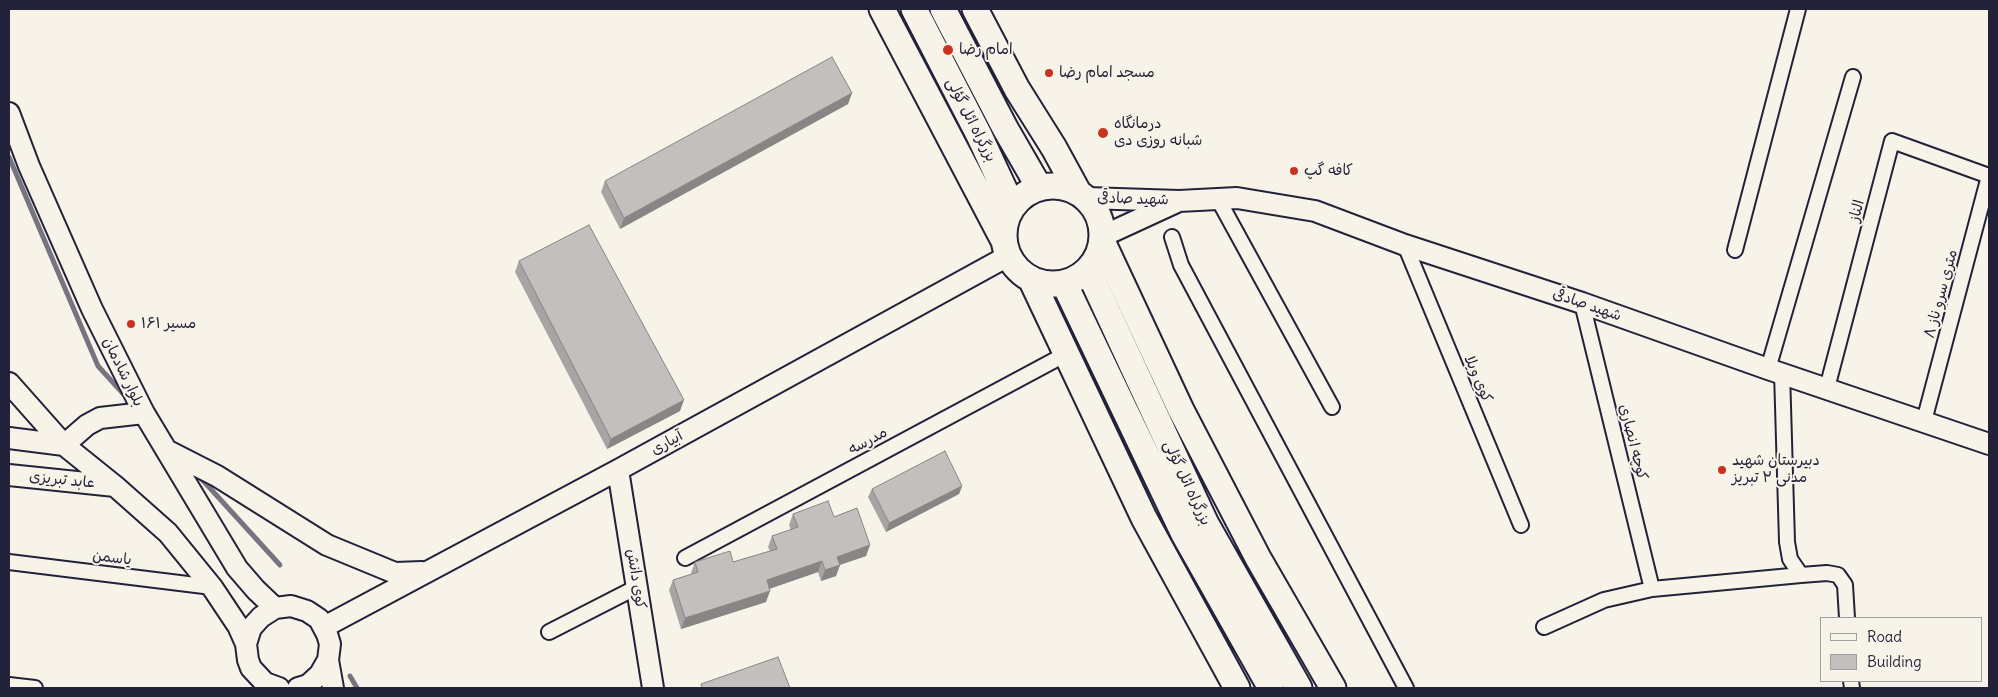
<!DOCTYPE html>
<html>
<head>
<meta charset="utf-8">
<style>
	body { margin:0 }
	#map { position:relative; width:1998px; height:697px; overflow:hidden; background:#f7f3e8; font-family:Delius,sans-serif }
	canvas { display:block }
	.frame { position:absolute; inset:0; border:10px solid #22223b; pointer-events:none }
	.legend { position:absolute; left:1820px; top:617px; width:162px; height:65px; box-sizing:border-box; background:#f7f3e8; border:1px solid #a29fa3; margin:0; padding:6px 9px; list-style:none; font-size:15px; color:#22223b }
	.legend li { display:flex; align-items:center; gap:10px; height:25px }
	.legend b { width:25px; border:1px solid #a29fa3 }
</style>
</head>
<body>
<div id="map">
<canvas width="1998" height="697"></canvas>
<div class="frame"></div>
<ul class="legend">
<li><b style="height:6px;background:#f7f3e8"></b>Road</li>
<li><b style="height:14px;background:#c2bfbd"></b>Building</li>
</ul>
</div>
<script>
const context = document.querySelector('canvas').getContext('2d');
context.lineJoin = 'round';
function shape(rows) {
  const path = new Path2D();
  for (const r of rows) {
    if (r.length === 3) {
      path.moveTo(r[0] + r[2], r[1]);
      path.arc(r[0], r[1], r[2], 0, 2 * Math.PI);
      continue;
    }
    path.moveTo(r[0], r[1]);
    for (let i = 2; i < r.length; i += 2) path.lineTo(r[i], r[i + 1]);
  }
  return path;
}
function strokePath(path, color, width, dash) {
  context.strokeStyle = color;
  context.lineWidth = width;
  context.lineCap = dash ? 'butt' : 'round';
  context.setLineDash(dash || []);
  context.stroke(path);
}
function fill(path, color) {
  context.fillStyle = color;
  context.fill(path, 'evenodd');
}
function drawText(font, color, halo, rows, align = 'center') {
  context.font = font + ' Delius,"Playpen Sans Arabic",sans-serif';
  context.lineWidth = 4;
  context.setLineDash([]);
  context.textBaseline = 'middle';
  context.strokeStyle = halo;
  context.fillStyle = color;
  for (const [text, x, y, turn = 0] of rows) {
    context.save();
    context.translate(x, y);
    context.rotate((+turn || 0) * Math.PI / 180);
    context.textAlign = isNaN(turn) ? turn : align;
    if (halo) context.strokeText(text, 0, 0);
    context.fillText(text, 0, 0);
    context.restore();
  }
}
strokePath(shape([
	[9,157,98,366,128,399],
	[198,475,280,565],
	[350,676,357,688]
]), '#76747f', 5);
const street = shape([
	[1218,199,1332,407],
	[1172,237,1181,265,1406,688],
	[1405,245,1521,525],
	[1735,250,1798,9],
	[1582,303,1652,589],
	[1768,369,1853,77],
	[1782,372,1787,542,1790,559,1801,575,1827,573,1838,575,1845,585,1847,618],
	[1827,388,1892,141,1989,176],
	[1924,421,1989,176],
	[685,558,1066,354],
	[9,562,212,587],
	[1544,627,1604,600,1652,589,1801,575],
	[549,632,637,587],
	[1851,681,1852,688],
	[9,685,35,688]
]);
const secondary = shape([
	[9,113,29,166,92,309,144,413,237,568,256,590,275,608],
	[1087,198,1179,201,1103,236],
	[1179,201,1237,198,1315,211,1405,245,1582,303,1768,369,1989,444],
	[9,383,64,445,115,486,168,533,212,587,238,626,246,644],
	[9,438,64,445,87,425,100,418,144,413],
	[166,450,217,476,327,545,395,573,422,572],
	[618,470,653,688],
	[9,475,115,486],
	[324,627,618,470,1008,256],
	[328,660,333,688],
	[279,688,265,683,251,668,248,660,246,644,251,628,261,617,275,608,291,606,307,611,319,619,327,634,330,644,328,660,320,674,308,685,298,688]
]);
const highway = shape([
	[882,9,1004,241],
	[914,9,979,135,1012,206],
	[943,9,1005,128,1039,187],
	[975,9,1017,89,1054,148,1078,192],
	[1053,235,49],
	[1102,241,1181,410,1258,558,1333,688],
	[1088,270,1206,524,1299,688],
	[1031,279,1144,518,1237,688],
	[1064,283,1184,534,1271,688]
]);
strokePath(street, '#22223b', 18);
strokePath(secondary, '#22223b', 24);
strokePath(highway, '#22223b', 29);
strokePath(street, '#f7f3e8', 14);
strokePath(secondary, '#f7f3e8', 20);
strokePath(highway, '#f7f3e8', 25);
fill(shape([
	[852,93,848,104,620,229,601,192,605,181],
	[519,261,680,411,607,449,515,272],
	[962,486,959,494,886,532,868,497,872,489],
	[793,514,834,517,870,545,866,556,840,565,836,576,821,581,818,572,769,589,766,602,681,629,669,590,673,580,692,574,691,573,695,562,733,562,770,551,768,547,772,536,791,530,789,525]
]), '#a7a4a3');
fill(shape([
	[852,93,848,104,620,229,624,218],
	[684,400,680,411,607,449,611,439],
	[962,486,959,494,886,532,889,523],
	[870,545,866,556,833,567,837,557],
	[822,561,818,572,763,591,767,580],
	[840,565,836,576,821,581,825,570],
	[770,591,766,602,681,629,685,618]
]), '#888684');
const building = shape([
	[832,57,852,93,624,218,605,181,832,57],
	[589,225,684,400,611,439,519,261,589,225],
	[945,451,962,486,889,523,872,489,945,451],
	[828,501,834,517,857,508,870,545,837,557,840,565,825,570,822,561,767,580,770,591,685,618,673,580,698,572,695,562,730,551,733,562,777,549,772,536,798,527,793,514,828,501],
	[778,657,790,688,702,688,701,684,778,657]
]);
fill(building, '#c2bfbd');
strokePath(building, '#888684', 1);
for (const [x, y, r, color] of [
	[948,50,6,"#c8321e"],
	[1049,73,5,"#c8321e"],
	[1103,133,6,"#c8321e"],
	[1294,171,5,"#c8321e"],
	[131,324,5,"#c8321e"],
	[1722,470,5,"#c8321e"]
]) {
  const dot = new Path2D();
  dot.arc(x, y, r, 0, 2 * Math.PI);
  context.fillStyle = color;
  context.fill(dot);
  strokePath(dot, '#f7f3e8', 2);
}
drawText('15px', '#22223b', '#f7f3e8', [
	["امام رضا",959,50],
	["مسجد امام رضا",1059,73],
	["درمانگاه",1114,124],
	["شبانه روزی دی",1114,141],
	["کافه گپ",1304,171],
	["مسیر ۱۶۱",141,324],
	["دبیرستان شهید",1732,461],
	["مدنی ۲ تبریز",1732,478]
], 'left');
drawText('15px', '#22223b', '#f7f3e8', [
	["بزرگراه ائل گؤلی",971,120,63],
	["شهید صادقی",1133,199,2],
	["الناز",1857,211,-75],
	["۸ متری سرو ناز",1941,294,-75],
	["شهید صادقی",1587,305,19],
	["بلوار شادمان",123,372,64],
	["کوی ویلا",1478,379,67],
	["مدرسه",868,441,-28],
	["کوچه انصاری",1633,442,76],
	["آبیاری",667,443,-29],
	["عابد تبریزی",62,480,6],
	["بزرگراه ائل گؤلی",1187,483,65],
	["یاسمن",112,558,7],
	["کوی دانش",636,579,81]
]);
</script>
</body>
</html>
